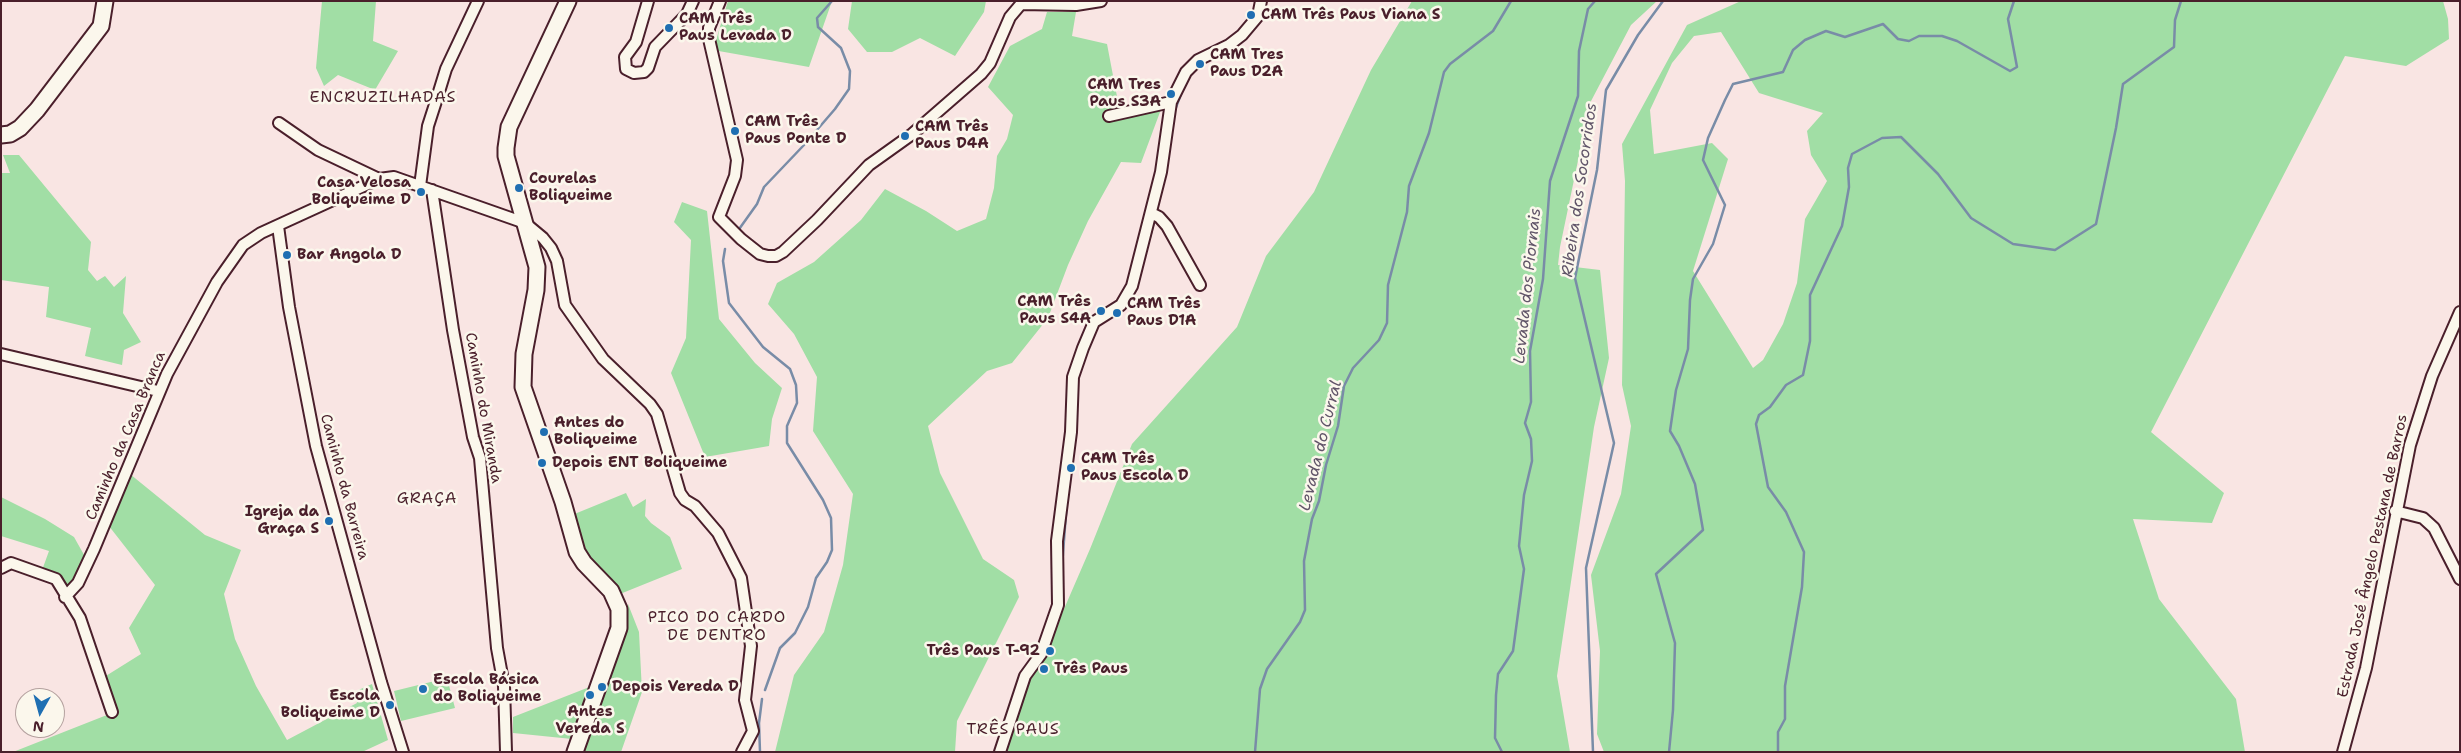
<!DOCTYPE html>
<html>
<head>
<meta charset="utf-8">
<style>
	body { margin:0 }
	#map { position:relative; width:2461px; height:753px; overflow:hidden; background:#f9e5e3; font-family:"Shantell Sans",sans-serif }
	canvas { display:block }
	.frame { position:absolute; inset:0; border:2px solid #4a1f2b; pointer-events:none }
	.north { position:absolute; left:15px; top:688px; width:50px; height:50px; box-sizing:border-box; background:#fbf7ec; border:1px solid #b4a19f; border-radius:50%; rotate:187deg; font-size:14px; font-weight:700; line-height:20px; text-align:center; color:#4a1f2b }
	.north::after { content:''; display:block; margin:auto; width:18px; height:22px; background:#1f6fb2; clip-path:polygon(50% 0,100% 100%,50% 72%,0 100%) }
</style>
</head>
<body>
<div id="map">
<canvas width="2461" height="753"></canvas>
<div class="frame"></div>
<div class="north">N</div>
</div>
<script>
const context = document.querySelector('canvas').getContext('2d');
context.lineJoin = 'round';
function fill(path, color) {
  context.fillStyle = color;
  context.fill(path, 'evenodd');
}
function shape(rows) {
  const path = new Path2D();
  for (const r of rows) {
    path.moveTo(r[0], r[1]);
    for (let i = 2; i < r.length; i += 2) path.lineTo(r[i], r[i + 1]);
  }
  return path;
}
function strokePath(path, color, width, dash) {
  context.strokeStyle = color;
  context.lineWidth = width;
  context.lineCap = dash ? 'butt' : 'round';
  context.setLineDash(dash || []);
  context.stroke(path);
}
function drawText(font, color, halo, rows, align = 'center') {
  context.font = font + ' "Shantell Sans",sans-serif';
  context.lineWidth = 5;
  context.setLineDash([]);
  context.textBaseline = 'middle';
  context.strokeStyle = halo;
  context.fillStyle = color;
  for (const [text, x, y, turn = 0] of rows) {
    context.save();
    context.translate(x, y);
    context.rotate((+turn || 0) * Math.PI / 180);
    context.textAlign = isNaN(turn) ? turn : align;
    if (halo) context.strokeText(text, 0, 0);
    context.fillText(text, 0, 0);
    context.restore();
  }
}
fill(shape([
	[322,1,376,1,373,41,398,51,375,90,338,75,324,86,316,68],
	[728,1,832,1,809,67,713,50],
	[852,1,986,1,984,12,955,56,920,38,892,52,867,52,848,29],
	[1412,1,1657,1,1631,25,1590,103,1560,247,1558,265,1600,270,1609,358,1594,427,1557,676,1570,752,1000,752,1025,676,1041,654,1064,609,1090,549,1132,444,1237,327,1266,256,1314,192,1371,70],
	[1741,1,2443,1,2448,19,2449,39,2406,66,2345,56,2151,432,2224,493,2212,523,2133,519,2159,599,2236,699,2245,752,1604,752,1597,734,1600,651,1591,575,1621,494,1631,426,1622,385,1625,181,1622,144,1687,25],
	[1721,32,1759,93,1823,113,1807,131,1811,155,1827,181,1805,219,1797,283,1783,324,1763,360,1753,368,1693,271,1728,159,1712,143,1654,154,1650,110,1672,63,1694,36],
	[1047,12,1076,12,1072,36,1107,44,1119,107,1163,104,1141,163,1121,162,1088,221,1068,265,1048,318,1012,363,987,371,928,426,940,473,983,559,1014,580,1019,597,957,721,955,752,775,752,794,675,824,632,843,565,853,494,813,431,817,377,794,334,768,304,777,283,814,262,861,220,885,189,926,211,957,231,986,219,994,188,997,156,1007,139,1013,115,988,87,1010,46,1042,29],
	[3,155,19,155,91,242,88,270,97,281,105,276,114,287,126,276,123,313,141,342,124,350,122,365,85,356,91,328,46,317,49,287,1,280,1,173,10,173],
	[682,202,707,211,719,319,755,363,782,388,772,419,769,446,705,457,671,373,686,338,691,240,674,222],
	[125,470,205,535,241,550,224,594,235,639,256,686,287,740,357,703,354,692,372,684,388,740,362,752,13,752,112,713,101,679,141,654,129,628,155,585,105,521],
	[626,493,633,507,646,499,645,516,651,523,670,537,682,569,620,594,583,550,572,515],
	[1,497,45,519,74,537,88,562,65,597,56,579,41,573,49,551,1,536],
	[628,604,639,632,642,692,621,752,583,752,626,623],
	[447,678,455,708,401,721,394,691],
	[592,686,572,739,513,733,513,717]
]), '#a1dea5');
strokePath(shape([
	[1175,110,1181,94],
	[737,232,757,204,764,187,804,145,835,109,849,89,850,71,841,48,818,27,817,18,832,1],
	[1150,237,1155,218],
	[725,249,723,261,729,303,763,347,790,369,796,385,797,403,787,426,787,443,823,500,831,518,832,550,827,562,816,578,808,607,795,633,780,648,765,690],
	[1063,601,1062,567,1067,500],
	[1006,750,1023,699],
	[760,752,759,723,762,699],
	[1255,752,1260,689,1267,669,1300,622,1305,610,1304,561,1312,519,1319,501,1326,465,1338,426,1344,386,1353,368,1379,340,1387,323,1388,285,1407,212,1409,186,1429,133,1444,72,1450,64,1493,31,1511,1],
	[1502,752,1495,738,1496,695,1498,674,1513,651,1524,569,1519,546,1524,495,1532,461,1531,439,1525,423,1531,402,1530,351,1543,279,1550,181,1578,96,1579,51,1588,9,1595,1],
	[1593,752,1586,568,1614,443,1575,278,1597,170,1606,90,1638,35,1663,1],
	[1669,752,1673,710,1675,643,1656,574,1703,530,1695,484,1679,446,1670,431,1676,390,1688,349,1690,300,1693,279,1713,244,1725,205,1703,160,1708,138,1725,100,1733,84,1783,72,1793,50,1805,40,1826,31,1845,37,1883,24,1898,39,1909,41,1919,36,1942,36,1957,41,2010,71,2017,67,2008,19,2014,1],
	[1778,752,1778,732,1785,719,1785,686,1802,587,1804,552,1786,512,1768,487,1756,424,1759,415,1770,407,1786,385,1803,375,1810,341,1810,295,1842,226,1849,187,1848,168,1852,154,1882,138,1901,137,1938,174,1971,218,2013,244,2055,250,2096,224,2116,128,2123,84,2174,47,2175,20,2181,1]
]), '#798ca7', 2.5);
const street = shape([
	[648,1,636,42,625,57,626,69,634,73,644,72,648,68,655,47,687,14,693,1],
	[720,1,709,28,709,39,737,160,735,176,719,217,741,239,760,254,768,256,776,256,783,252,817,220,869,165,911,135,981,74,990,63,1010,17,1021,4,1076,5,1101,1],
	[1109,116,1171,102],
	[279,123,318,150,379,179],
	[420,186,428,126,438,95,446,69,478,1],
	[432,190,453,330,473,437,480,458,497,648,504,686,506,752],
	[1151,213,1159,217,1167,226,1200,285],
	[278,226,289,307,316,446,381,682,403,752],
	[1,354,158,391],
	[2395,511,2423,518,2434,528,2460,579],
	[1,568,11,563,56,579,80,618,112,712],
	[65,597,78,583,94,549,167,374,217,282,243,245,261,233,379,179,394,177,525,223,543,238,551,248,557,261,565,305,603,359,650,404,657,414,680,493,685,500,695,506,718,533,741,578,751,646,745,700,753,731,742,752],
	[1000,752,1025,676,1041,654,1058,605,1057,541,1071,432,1073,377,1083,348,1094,322,1121,305,1132,286,1161,172,1171,102,1186,72,1198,60,1229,45,1242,35,1258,16,1261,1],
	[2343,752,2366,668,2410,445,2432,376,2460,312]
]);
const secondary = shape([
	[568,1,509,127,506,148,506,156,537,267,536,290,524,354,523,387,563,502,577,552,584,563,611,591,619,609,619,628,575,752],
	[1,135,10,134,20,128,37,110,101,26,105,1]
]);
strokePath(street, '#4a1f2b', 14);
strokePath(secondary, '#4a1f2b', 19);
strokePath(street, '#fbf7ec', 10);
strokePath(secondary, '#fbf7ec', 15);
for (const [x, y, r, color] of [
	[1251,15,5,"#1f6fb2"],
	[669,28,5,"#1f6fb2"],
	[1200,64,5,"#1f6fb2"],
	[1171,94,5,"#1f6fb2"],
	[735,131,5,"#1f6fb2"],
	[905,136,5,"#1f6fb2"],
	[519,188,5,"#1f6fb2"],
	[421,192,5,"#1f6fb2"],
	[287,255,5,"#1f6fb2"],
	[1101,311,5,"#1f6fb2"],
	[1117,313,5,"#1f6fb2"],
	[544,432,5,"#1f6fb2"],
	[542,463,5,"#1f6fb2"],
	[1071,468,5,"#1f6fb2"],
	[329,521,5,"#1f6fb2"],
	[1050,651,5,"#1f6fb2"],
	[1044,669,5,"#1f6fb2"],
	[602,687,5,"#1f6fb2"],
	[423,689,5,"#1f6fb2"],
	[590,695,5,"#1f6fb2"],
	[390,705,5,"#1f6fb2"]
]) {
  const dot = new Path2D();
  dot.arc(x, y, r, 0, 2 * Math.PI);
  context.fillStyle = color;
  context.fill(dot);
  strokePath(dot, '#fbf7ec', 2);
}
drawText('bold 15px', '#4a1f2b', '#fbf7ec', [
	["CAM Três Paus Viana S",1261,15],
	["CAM Três",679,19],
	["Paus Levada D",679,36],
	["CAM Tres",1210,55],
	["Paus D2A",1210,72],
	["CAM Tres",1161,85,"right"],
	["Paus S3A",1161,102,"right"],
	["CAM Três",745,122],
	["Paus Ponte D",745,139],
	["CAM Três",915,127],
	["Paus D4A",915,144],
	["Courelas",529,179],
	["Boliqueime",529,196],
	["Casa Velosa",411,183,"right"],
	["Boliqueime D",411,200,"right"],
	["Bar Angola D",297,255],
	["CAM Três",1091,302,"right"],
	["Paus S4A",1091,319,"right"],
	["CAM Três",1127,304],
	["Paus D1A",1127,321],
	["Antes do",554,423],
	["Boliqueime",554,440],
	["CAM Três",1081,459],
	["Paus Escola D",1081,476],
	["Depois ENT Boliqueime",552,463],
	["Igreja da",319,512,"right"],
	["Graça S",319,529,"right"],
	["Três Paus T-92",1040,651,"right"],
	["Três Paus",1054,669],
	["Escola Básica",433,680],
	["do Boliqueime",433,697],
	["Depois Vereda D",612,687],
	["Escola",380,696,"right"],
	["Boliqueime D",380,713,"right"],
	["Antes",590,712,"center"],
	["Vereda S",590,729,"center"]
], 'left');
drawText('15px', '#4a1f2b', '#fbf7ec', [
	["Caminho do Miranda",483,408,80],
	["Caminho da Casa Branca",126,436,-67],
	["Caminho da Barreira",344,487,75],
	["Estrada José Ângelo Pestana de Barros",2373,556,-78]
]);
context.letterSpacing = '1px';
drawText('16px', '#4a1f2b', '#fbf7ec', [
	["ENCRUZILHADAS",383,98],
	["GRAÇA",427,499],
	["PICO DO CARDO",717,618],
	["DE DENTRO",717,636],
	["TRÊS PAUS",1013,730]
]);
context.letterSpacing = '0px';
drawText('italic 16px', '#615569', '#fbf7ec', [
	["Ribeira dos Socorridos",1580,190,-82],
	["Levada dos Piornais",1528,286,-84],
	["Levada do Curral",1321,446,-76]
]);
</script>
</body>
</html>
